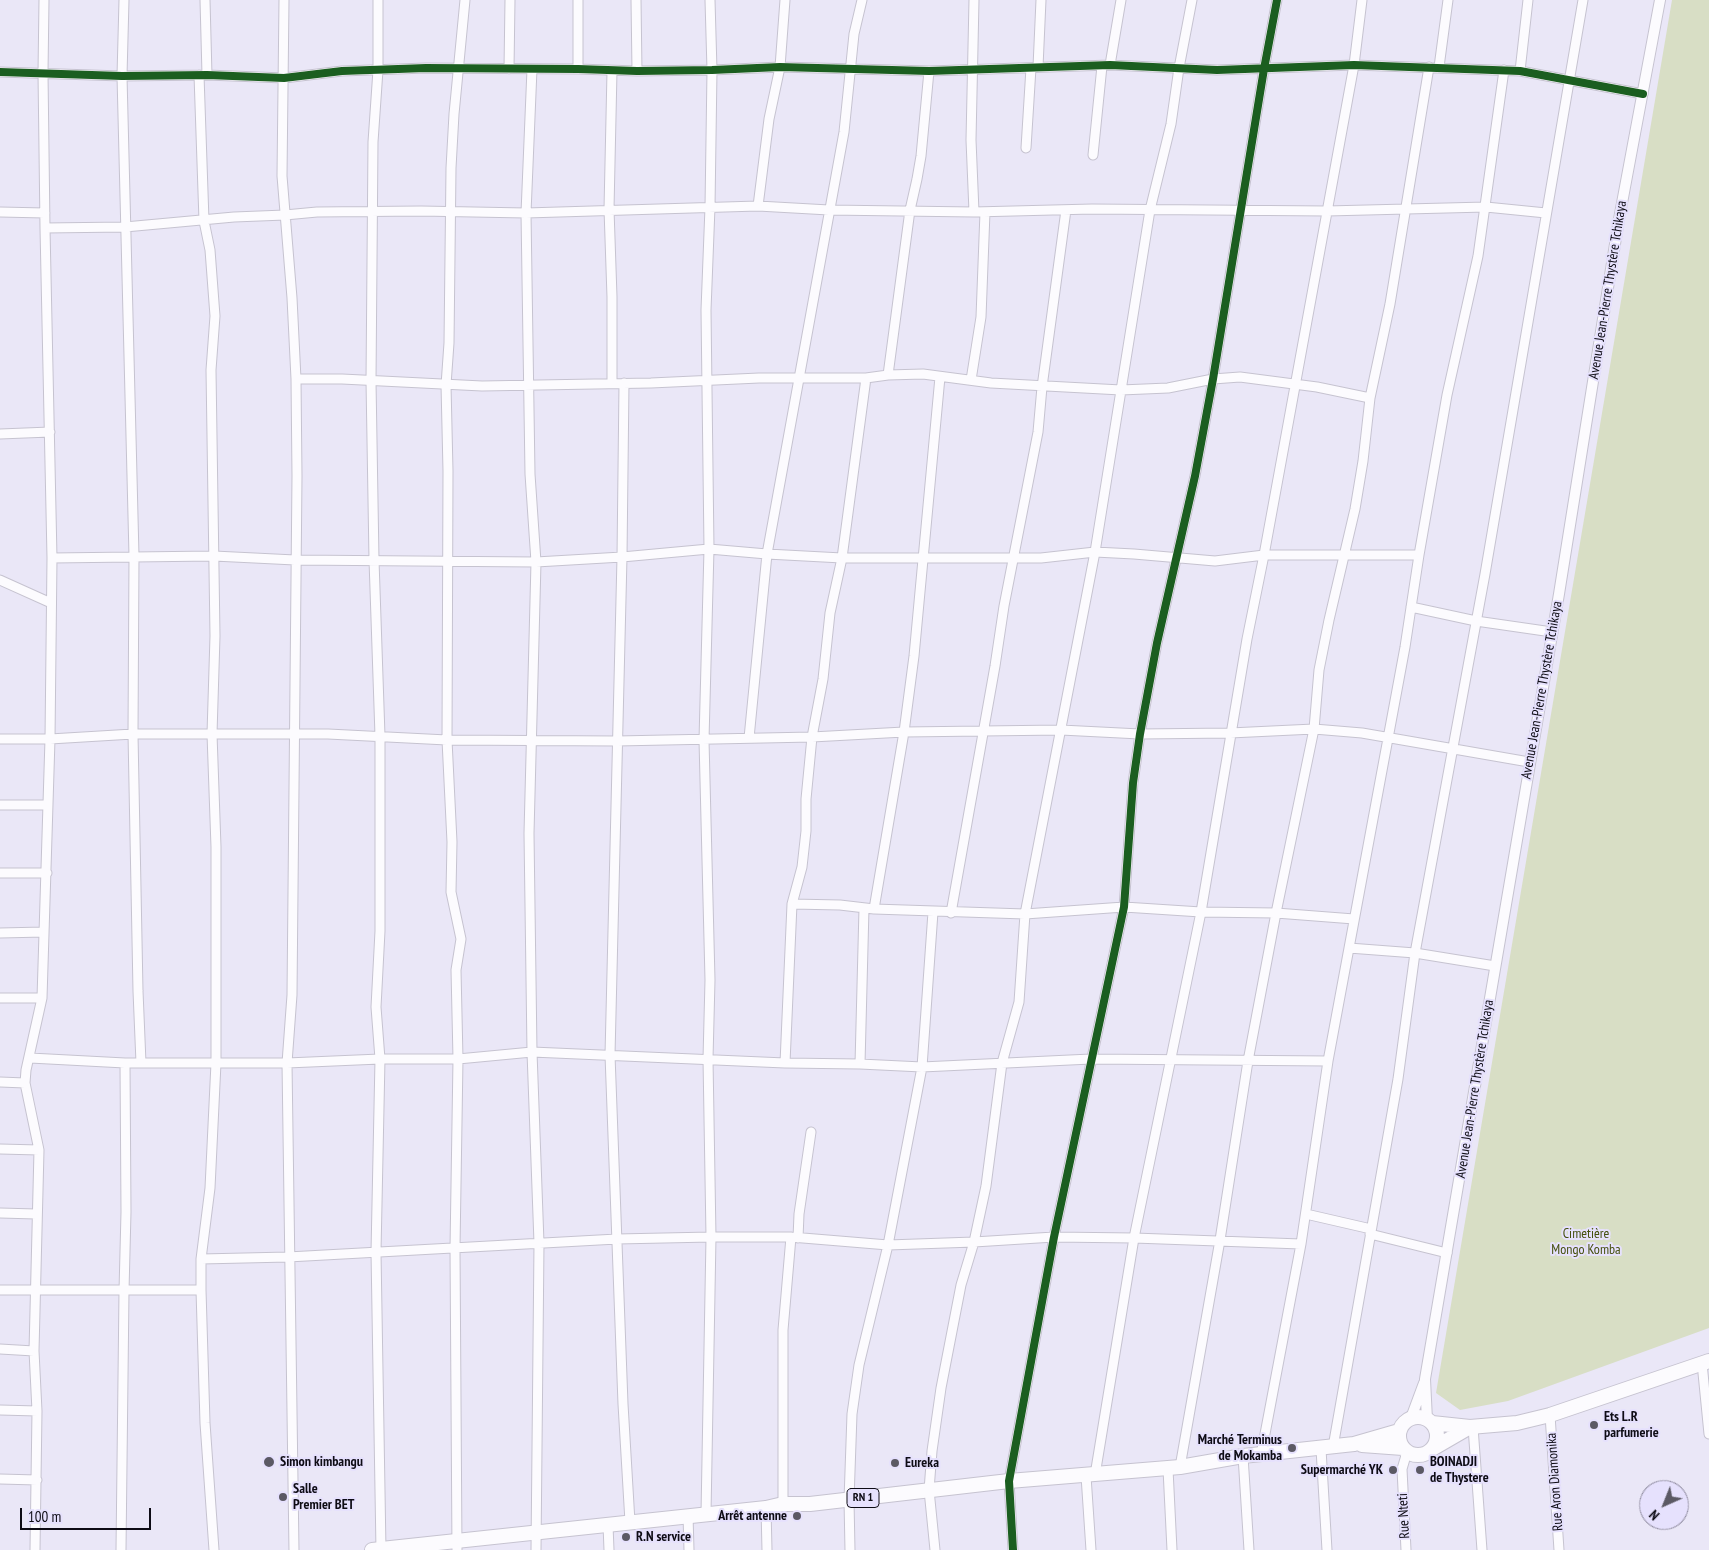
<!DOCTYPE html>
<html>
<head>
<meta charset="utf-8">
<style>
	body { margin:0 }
	#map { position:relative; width:1709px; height:1550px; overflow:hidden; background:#eae7f7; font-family:"PT Sans Narrow",sans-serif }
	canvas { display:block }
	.north { position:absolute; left:1639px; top:1480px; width:50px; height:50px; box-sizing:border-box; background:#e6e1fd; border:1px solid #908ca0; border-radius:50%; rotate:224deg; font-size:14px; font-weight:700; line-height:20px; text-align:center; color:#0e0c15 }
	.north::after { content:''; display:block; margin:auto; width:18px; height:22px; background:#5b5964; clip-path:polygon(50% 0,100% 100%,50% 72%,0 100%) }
	.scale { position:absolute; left:20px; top:1508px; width:131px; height:22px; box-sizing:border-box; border:2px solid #0e0c15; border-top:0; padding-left:6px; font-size:15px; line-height:18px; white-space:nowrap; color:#0e0c15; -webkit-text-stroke:4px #e6e1fd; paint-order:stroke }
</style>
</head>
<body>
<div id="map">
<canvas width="1709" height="1550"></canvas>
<div class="north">N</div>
<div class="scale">100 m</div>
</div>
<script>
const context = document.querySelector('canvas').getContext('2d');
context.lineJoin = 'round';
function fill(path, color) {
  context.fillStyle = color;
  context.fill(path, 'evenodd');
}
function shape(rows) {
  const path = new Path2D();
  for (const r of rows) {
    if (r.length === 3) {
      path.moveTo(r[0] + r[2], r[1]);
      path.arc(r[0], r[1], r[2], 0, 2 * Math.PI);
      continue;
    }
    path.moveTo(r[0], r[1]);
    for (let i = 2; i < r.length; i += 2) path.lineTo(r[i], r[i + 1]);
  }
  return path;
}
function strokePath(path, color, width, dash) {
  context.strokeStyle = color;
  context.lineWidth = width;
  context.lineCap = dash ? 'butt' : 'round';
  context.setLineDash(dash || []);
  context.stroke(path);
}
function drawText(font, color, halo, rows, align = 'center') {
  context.font = font + ' "PT Sans Narrow",sans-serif';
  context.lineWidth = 4;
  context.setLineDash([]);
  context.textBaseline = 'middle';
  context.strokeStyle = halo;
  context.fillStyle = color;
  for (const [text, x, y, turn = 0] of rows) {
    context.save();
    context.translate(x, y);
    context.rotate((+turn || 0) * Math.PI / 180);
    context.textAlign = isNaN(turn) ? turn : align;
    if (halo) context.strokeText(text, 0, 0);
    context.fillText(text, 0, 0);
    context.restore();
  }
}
fill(shape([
	[1672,0,1709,0,1709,1328,1508,1401,1460,1410,1436,1393]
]), '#d8dec5');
const minor = shape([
	[124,0,122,76,134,556,133,734,138,991,141,1063],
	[205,0,207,75],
	[284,0,282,176,292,298,296,379,297,476,292,995,287,1063,294,1550],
	[378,0,378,70,373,142,371,381,374,560,380,736,380,931,376,1007,380,1059,376,1252,381,1550],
	[636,0,637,71],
	[974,0,971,140,974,212],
	[1110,65,1121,0],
	[1038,67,1041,0],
	[1439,67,1448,0],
	[509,69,510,0],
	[532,69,526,213,530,474,536,562,529,833,532,1052,539,1243,536,1550],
	[578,69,578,0],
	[612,71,609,209,612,297,612,383],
	[1520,71,1528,0],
	[0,72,122,76,207,75,284,78,342,71,426,68,578,69,637,71,712,70,780,67,929,71,1110,65,1217,70,1354,65,1520,71,1643,94],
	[199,75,204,221,210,250,215,316,211,370,215,636,212,734,216,847,216,1063,210,1188,201,1259,201,1290,205,1423,214,1550],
	[1026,148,1031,68],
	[1093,155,1102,66],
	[758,206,769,119,780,67,785,0],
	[0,212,45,213],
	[45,228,125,227,234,217,285,215,317,212,421,211,526,213,758,206,829,210,974,212,1092,209,1327,211,1486,207,1546,213],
	[888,375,910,210,917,179,921,156,929,71],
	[296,379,342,379,482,386,651,383,759,378,866,378,888,375,923,374,991,383,1121,390,1168,388,1213,379,1240,377,1317,387,1370,398],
	[971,380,981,317,985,212],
	[624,383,622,557,610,1055,623,1404,630,1522],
	[0,434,50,432],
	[52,558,214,556,295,560,536,562,622,557,709,549,767,554,842,558,1041,558,1095,552,1134,554,1215,561,1264,555,1419,555],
	[0,580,51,603],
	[1411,607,1476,621,1552,632],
	[749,738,767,554,844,132,854,34,862,0],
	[0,739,50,739,133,734,328,734,447,740,617,741,812,737,904,732,1061,730,1140,734,1230,733,1314,729,1362,733,1529,762],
	[0,805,47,805],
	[0,873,47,873],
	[792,904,840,905,874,909,1025,914,1124,907,1201,912,1276,913,1354,919],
	[874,909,904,732,914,656,940,377],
	[951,913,995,666,1004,606,1038,432,1042,387,1066,210],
	[0,933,44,932],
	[1349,948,1405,647,1419,555,1447,395,1478,256,1504,70],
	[0,998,42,998],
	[30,1058,125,1063,287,1063,380,1059,458,1059,532,1052,785,1063,860,1064,922,1067,1091,1059,1328,1061,1349,948,1415,953,1495,966],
	[785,1063,792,904,802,867,806,831,806,799,812,737,823,679,830,613,842,558,866,378],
	[860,1064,864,908],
	[0,1082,25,1083],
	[0,1149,39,1150],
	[0,1213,36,1214],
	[1306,1214,1371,1229],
	[1370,1234,1447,1253],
	[798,1238,799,1214,811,1132],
	[201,1259,288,1257,617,1239,711,1237,791,1237,888,1245,974,1242,1054,1237,1134,1238,1301,1244],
	[0,1290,201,1290],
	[0,1349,34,1351],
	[1702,1363,1709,1434],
	[0,1410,37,1411],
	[1550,1415,1559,1550],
	[1473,1427,1482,1550],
	[1333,1447,1398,1079,1415,953,1485,574,1583,0],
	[1321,1449,1327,1550],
	[1261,1455,1301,1244,1328,1061],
	[1243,1456,1249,1550],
	[1180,1467,1220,1240,1248,1061,1276,913,1314,729,1319,670,1329,620,1355,509,1363,461,1370,398,1390,304,1429,67],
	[1168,1469,1172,1550],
	[1095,1475,1134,1238,1201,912,1247,639,1264,555,1354,65,1362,0],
	[1086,1476,1091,1550],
	[0,1479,37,1480],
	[783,1504,783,1330,791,1237],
	[766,1508,767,1550],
	[706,1514,711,1237,708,1059,710,980,704,740,709,549,706,310,710,207,712,70,710,0],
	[688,1515,689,1550],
	[608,1525,609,1550],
	[35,1550,37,1411,34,1351,39,1150,25,1083,26,1070,42,998,50,739,52,558,45,228,43,73,44,0],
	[121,1550,124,1291,126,1212,125,1063],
	[457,1550,455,1248,458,1059,456,970,461,939,451,892,452,842,447,740,448,471,446,385,449,343,451,168,454,114,465,0],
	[850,1550,849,1500,852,1414,859,1365,888,1245,922,1067,933,912],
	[935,1550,929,1490,932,1451,941,1388,961,1285,974,1242,986,1186,1002,1063,1019,1002,1025,914,1095,552,1150,210,1171,124,1179,68,1192,0],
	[1013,1550,1009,1481,1054,1237,1124,907,1133,783,1140,734,1157,643,1195,476,1213,379,1264,69,1277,0],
	[1406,1550,1402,1469,1407,1452]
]);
const tertiary = shape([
	[1411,1418,1424,1383],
	[1427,1420,1425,1379,1559,594,1619,219,1660,0]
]);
const trunk = shape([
	[1418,1436,19],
	[1432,1423,1470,1427,1517,1423,1550,1415,1709,1361],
	[1362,1445,1403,1448],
	[1432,1449,1470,1427],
	[372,1550,766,1508,783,1504,810,1504,1009,1481,1180,1467,1243,1456,1354,1444,1399,1431]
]);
strokePath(minor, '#c6c3d0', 11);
strokePath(tertiary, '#c6c3d0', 12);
strokePath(trunk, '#c6c3d0', 16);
strokePath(minor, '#fcfbfe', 9);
strokePath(tertiary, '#fcfbfe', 10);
strokePath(trunk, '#fcfbfe', 14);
strokePath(shape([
	[0,72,122,76,207,75,284,78,342,71,426,68,578,69,637,71,712,70,780,67,929,71,1110,65,1217,70,1354,65,1520,71,1643,94],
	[1013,1550,1009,1481,1054,1237,1124,907,1133,783,1140,734,1157,643,1195,476,1213,379,1264,69,1277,0]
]), '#1b5e20', 8);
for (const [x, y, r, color] of [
	[1594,1425,5,"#5b5964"],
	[1292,1448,5,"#5b5964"],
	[269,1462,6,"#5b5964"],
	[895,1463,5,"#5b5964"],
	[1393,1470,5,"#5b5964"],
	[1420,1470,5,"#5b5964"],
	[283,1497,5,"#5b5964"],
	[797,1516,5,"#5b5964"],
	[626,1537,5,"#5b5964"]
]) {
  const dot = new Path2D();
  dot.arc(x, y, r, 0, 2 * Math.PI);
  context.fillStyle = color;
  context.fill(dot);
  strokePath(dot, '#e6e1fd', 2);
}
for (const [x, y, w] of [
	[863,1498,32]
]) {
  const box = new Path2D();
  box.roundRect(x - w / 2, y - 9.5, w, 19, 4);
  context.fillStyle = '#e6e1fd';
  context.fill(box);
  strokePath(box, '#0e0c15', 1);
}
drawText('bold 12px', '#0e0c15', null, [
	["RN 1",863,1498]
]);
drawText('14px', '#0e0c15', '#e6e1fd', [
	["Avenue Jean-Pierre Thystère Tchikaya",1608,290,-81],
	["Avenue Jean-Pierre Thystère Tchikaya",1542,690,-80],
	["Avenue Jean-Pierre Thystère Tchikaya",1475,1089,-81],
	["Rue Aron Diamonika",1555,1482,-94],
	["Rue Nteti",1404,1516,-93]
]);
drawText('14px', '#45500e', '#e6e1fd', [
	["Cimetière",1586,1234],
	["Mongo Komba",1586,1250]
]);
drawText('bold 14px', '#0e0c15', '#e6e1fd', [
	["Ets L.R",1604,1417],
	["parfumerie",1604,1433],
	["Marché Terminus",1282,1440,"right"],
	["de Mokamba",1282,1456,"right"],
	["Simon kimbangu",280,1462],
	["BOINADJI",1430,1462],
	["de Thystere",1430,1478],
	["Eureka",905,1463],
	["Supermarché YK",1383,1470,"right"],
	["Salle",293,1489],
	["Premier BET",293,1505],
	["Arrêt antenne",787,1516,"right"],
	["R.N service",636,1537]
], 'left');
</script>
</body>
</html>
